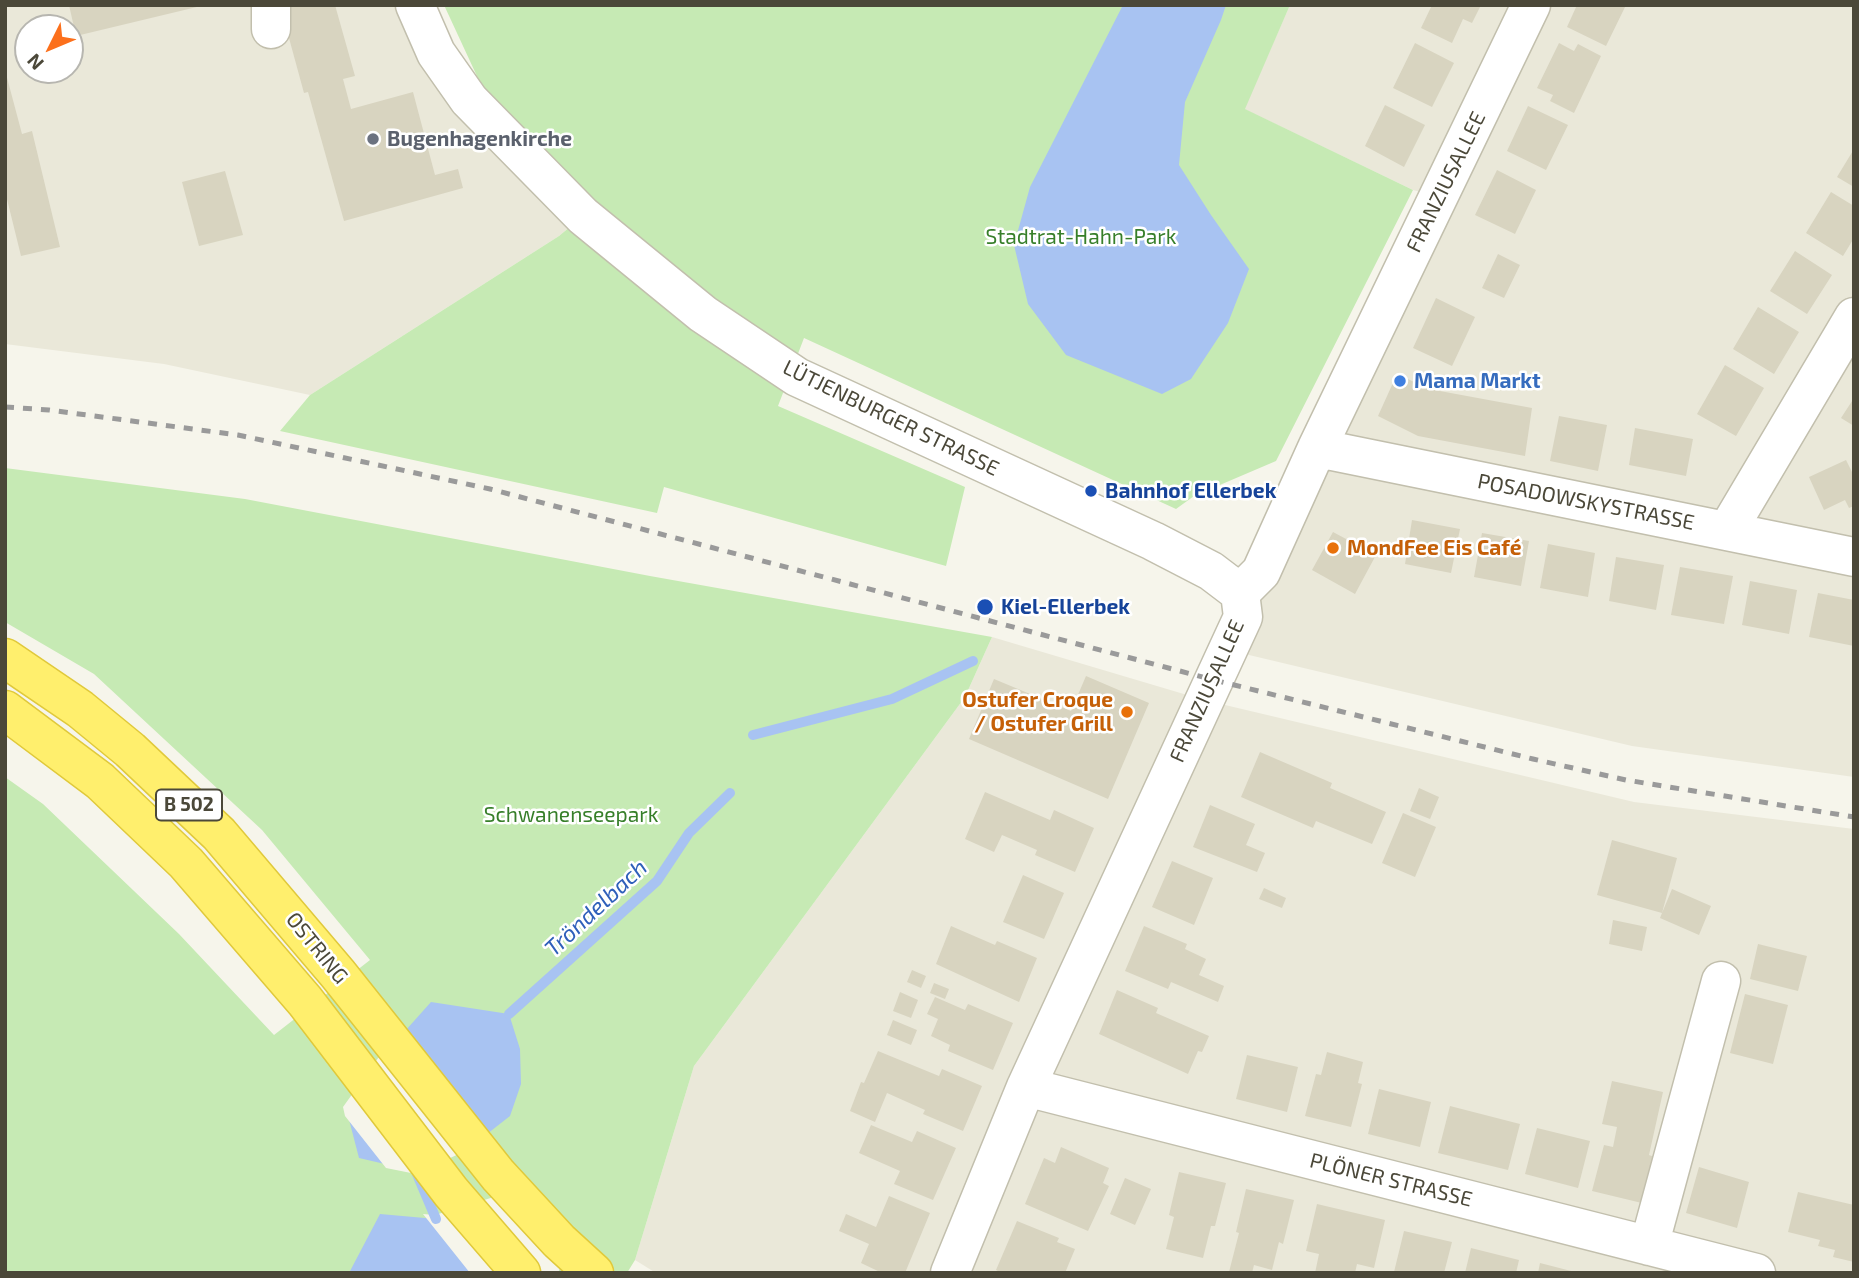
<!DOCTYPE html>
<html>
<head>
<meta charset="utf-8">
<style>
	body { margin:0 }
	#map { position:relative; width:1859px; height:1278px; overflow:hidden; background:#f6f5eb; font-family:"Exo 2",sans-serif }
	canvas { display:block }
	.frame { position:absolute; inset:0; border:7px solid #4b4839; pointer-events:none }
	.north { position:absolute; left:14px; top:14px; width:70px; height:70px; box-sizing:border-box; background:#fff; border:2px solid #b7b6b0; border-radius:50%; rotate:227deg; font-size:19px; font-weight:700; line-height:28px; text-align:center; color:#4b4839 }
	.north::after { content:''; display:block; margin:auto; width:24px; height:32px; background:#fc701c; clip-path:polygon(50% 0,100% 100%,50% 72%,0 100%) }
</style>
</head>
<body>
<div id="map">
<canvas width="1859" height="1278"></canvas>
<div class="frame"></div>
<div class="north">N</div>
</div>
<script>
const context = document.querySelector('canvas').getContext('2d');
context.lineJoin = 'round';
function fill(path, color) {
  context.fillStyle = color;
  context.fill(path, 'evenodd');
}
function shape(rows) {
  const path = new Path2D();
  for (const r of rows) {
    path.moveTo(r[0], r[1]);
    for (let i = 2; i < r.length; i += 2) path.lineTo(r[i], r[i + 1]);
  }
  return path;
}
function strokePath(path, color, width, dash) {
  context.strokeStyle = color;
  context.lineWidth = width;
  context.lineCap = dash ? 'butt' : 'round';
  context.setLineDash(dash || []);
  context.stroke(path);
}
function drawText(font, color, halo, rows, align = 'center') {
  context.font = font + ' "Exo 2",sans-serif';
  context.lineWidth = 5;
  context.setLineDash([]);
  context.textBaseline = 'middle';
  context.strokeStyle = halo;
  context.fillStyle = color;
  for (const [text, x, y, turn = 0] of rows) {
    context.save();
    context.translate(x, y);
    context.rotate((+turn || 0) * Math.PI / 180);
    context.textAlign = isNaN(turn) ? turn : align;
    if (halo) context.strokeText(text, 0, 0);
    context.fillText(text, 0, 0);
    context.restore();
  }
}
fill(shape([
	[5,5,415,5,583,216,559,236,310,395,164,364,5,344],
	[28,28,70,28,70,70,28,70],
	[1290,5,1854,5,1854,777,1632,746,1228,650,1438,197,1413,190,1244,109],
	[992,637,1204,700,1634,802,1854,829,1854,1273,656,1273,635,1260,694,1066,965,697]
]), '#eae8d9');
fill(shape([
	[444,5,1290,5,1245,109,1413,190,1276,461,1194,496,1176,509,804,338,778,406,965,487,946,566,664,487,657,513,280,431,310,395,559,236,583,216,482,87],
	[5,468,245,499,650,576,992,637,965,697,694,1066,635,1260,627,1273,5,1273,5,777,43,804,179,934,274,1035,370,960,262,830,94,674,5,622]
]), '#c6eab4');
fill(shape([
	[1123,5,1226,5,1221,20,1185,102,1179,165,1211,215,1249,269,1228,323,1191,379,1162,394,1066,355,1028,304,1014,245,1030,187],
	[431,1002,509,1014,520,1049,521,1084,510,1116,478,1141,415,1171,359,1158,346,1108,389,1049],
	[380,1214,436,1219,555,1273,349,1273]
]), '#a8c3f2');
fill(shape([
	[404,1026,491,1135,480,1144,416,1174,386,1168,345,1116,343,1107,386,1047],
	[530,1186,570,1242,558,1273,470,1273,423,1214,435,1215]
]), '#f6f5eb');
strokePath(shape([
	[753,735,892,699,973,661],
	[509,1014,657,881,689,833,730,793],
	[417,1174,436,1219]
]), '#a8c3f2', 10);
fill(shape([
	[69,5,200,5,201,6,76,36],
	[280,5,335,5,355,76,343,79,351,109,413,92,435,175,458,169,463,188,344,221,308,92,304,93],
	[1432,5,1481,5,1472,23,1463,19,1452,43,1421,28],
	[1577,5,1626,5,1606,46,1567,27],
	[1415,43,1454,63,1432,107,1393,88],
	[1559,43,1574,51,1578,44,1601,56,1574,113,1550,101,1553,95,1537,88],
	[5,70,22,134,32,131,60,247,21,256,5,191],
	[1385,105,1425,125,1404,167,1365,146],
	[1528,106,1568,125,1546,170,1507,151],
	[1854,149,1854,187,1837,177],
	[1497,170,1536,190,1515,234,1475,215],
	[225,171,243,235,199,246,182,182],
	[1831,192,1854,206,1854,238,1843,256,1806,233],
	[1795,251,1832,275,1807,314,1770,291],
	[1498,254,1520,265,1504,298,1482,288],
	[1436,298,1475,317,1452,366,1413,348],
	[1758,307,1799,332,1774,374,1733,349],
	[1725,365,1764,388,1736,436,1697,414],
	[1397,374,1429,389,1532,408,1525,456,1418,436,1378,416],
	[1854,398,1854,426,1841,418],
	[1559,416,1607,425,1598,471,1550,461],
	[1635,428,1693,439,1686,476,1629,465],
	[1846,460,1854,476,1854,506,1849,508,1845,500,1824,510,1809,477],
	[1412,520,1460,529,1451,573,1405,564],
	[1333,532,1376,555,1355,594,1312,570],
	[1482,533,1529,541,1521,586,1474,577],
	[1548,544,1595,553,1588,597,1540,588],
	[1616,557,1664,565,1656,610,1609,601],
	[1680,567,1733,576,1724,624,1671,615],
	[1750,581,1797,590,1789,634,1742,625],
	[1818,593,1854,600,1854,646,1809,637],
	[1086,676,1149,703,1108,799,969,739,994,679,1071,711],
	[1260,752,1332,783,1330,788,1386,812,1372,844,1316,821,1313,828,1241,797],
	[1419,788,1439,797,1430,819,1410,811],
	[985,792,1050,820,1054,810,1094,828,1075,872,1035,855,1037,850,1002,835,994,852,965,839],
	[1210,805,1255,824,1246,845,1265,853,1257,872,1193,847],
	[1403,813,1436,827,1415,877,1382,863],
	[1612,840,1677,858,1662,913,1672,889,1711,906,1699,935,1660,918,1662,913,1597,895],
	[1172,861,1213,878,1194,925,1152,907],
	[1023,875,1064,893,1044,939,1003,922],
	[1264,888,1286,898,1282,908,1259,899],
	[1613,920,1647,927,1642,951,1609,944],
	[951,926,995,945,997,941,1037,958,1019,1002,936,964],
	[1144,926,1187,944,1185,949,1206,959,1199,975,1224,986,1218,1002,1171,982,1168,989,1125,971],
	[1758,944,1807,956,1798,991,1750,979],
	[912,970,926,976,921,988,907,982],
	[934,983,949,989,945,999,930,993],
	[1117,990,1158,1008,1156,1013,1209,1036,1202,1052,1198,1051,1188,1074,1099,1034],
	[900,992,918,1000,911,1018,893,1011],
	[1745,994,1788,1005,1773,1064,1730,1053],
	[935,997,965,1010,968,1004,1013,1023,993,1070,948,1051,950,1045,931,1036,938,1019,927,1014],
	[893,1020,917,1030,911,1045,887,1035],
	[878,1051,939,1076,942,1069,982,1086,963,1131,923,1114,925,1110,887,1093,875,1122,850,1111,861,1082,864,1083],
	[1327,1052,1363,1062,1358,1083,1362,1084,1351,1127,1305,1116,1316,1074,1321,1075],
	[1247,1055,1298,1067,1287,1112,1236,1099],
	[1612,1081,1663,1092,1649,1155,1657,1158,1646,1204,1592,1191,1604,1145,1613,1147,1617,1127,1602,1124],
	[1379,1089,1431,1102,1420,1147,1368,1134],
	[1450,1106,1520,1124,1508,1170,1438,1153],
	[871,1125,912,1142,917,1131,956,1148,933,1200,894,1184,900,1171,859,1153],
	[1537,1128,1590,1141,1578,1188,1525,1174],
	[1061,1147,1109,1168,1103,1183,1109,1186,1088,1231,1025,1204,1044,1158,1055,1163],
	[1699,1167,1749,1182,1737,1228,1686,1213],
	[1179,1172,1226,1183,1215,1226,1211,1226,1203,1258,1166,1249,1174,1217,1169,1215],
	[1125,1178,1151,1189,1135,1225,1110,1214],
	[1246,1189,1294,1200,1283,1244,1279,1242,1272,1270,1254,1265,1252,1273,1232,1273,1229,1272,1239,1233,1236,1232],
	[1798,1192,1854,1205,1854,1262,1833,1257,1835,1250,1818,1246,1820,1240,1788,1232],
	[889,1196,930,1213,905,1273,882,1273,861,1263,869,1244,839,1231,846,1214,876,1227],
	[1317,1204,1385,1220,1374,1268,1357,1264,1355,1273,1315,1273,1319,1254,1306,1251],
	[1017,1221,1059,1238,1057,1242,1075,1249,1065,1273,1002,1273,996,1270],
	[1404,1231,1452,1242,1444,1273,1394,1272],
	[1471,1248,1519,1260,1516,1273,1465,1273],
	[1540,1263,1575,1272,1575,1273,1538,1273]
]), '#d8d4c0');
const minor = shape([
	[415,5,436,53,469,100,583,216,703,314,797,377,1153,541,1211,571,1240,593],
	[271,29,271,5],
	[1317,448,1854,557],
	[1727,531,1854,317],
	[1240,593,1261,572,1317,448,1531,5],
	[1026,1087,1756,1273],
	[1649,1246,1721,981],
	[950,1273,1026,1087,1243,617,1240,593]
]);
const highway = shape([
	[5,658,80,709,130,750,219,834,338,974,498,1175,559,1241,594,1273],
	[5,710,100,781,186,863,305,1001,451,1192,521,1273]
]);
strokePath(minor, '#c2bfad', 41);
strokePath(highway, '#e0c93b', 41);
strokePath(minor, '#fff', 38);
strokePath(highway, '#ffef6d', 38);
strokePath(shape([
	[5,407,49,410,238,435,490,489,1214,680,1533,759,1626,780,1854,817]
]), '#9a9a9a', 5, [9, 9]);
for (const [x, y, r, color] of [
	[373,139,7,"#6b7280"],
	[1400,381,7,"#3f7fe0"],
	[1091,491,7,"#1a4fb4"],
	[1333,548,7,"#e8710a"],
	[985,607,9,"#1a4fb4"],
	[1127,712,7,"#e8710a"]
]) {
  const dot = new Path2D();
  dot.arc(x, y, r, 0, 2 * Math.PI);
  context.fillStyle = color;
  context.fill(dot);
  strokePath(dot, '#fff', 2.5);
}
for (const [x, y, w] of [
	[189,805,66]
]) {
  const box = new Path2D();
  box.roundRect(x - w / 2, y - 15.5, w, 31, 5);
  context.fillStyle = '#fff';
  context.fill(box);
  strokePath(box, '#4b4839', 2);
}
drawText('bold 19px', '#4b4839', null, [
	["B 502",189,805]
]);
drawText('bold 21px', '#5b616d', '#fff', [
	["Bugenhagenkirche",387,139]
], 'left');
drawText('21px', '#4b4839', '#fff', [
	["FRANZIUSALLEE",1446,182,-64],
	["LÜTJENBURGER STRASSE",891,418,26],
	["POSADOWSKYSTRASSE",1586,502,11],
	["FRANZIUSALLEE",1207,691,-66],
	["OSTRING",317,948,51],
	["PLÖNER STRASSE",1391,1180,14]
]);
drawText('21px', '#377f2a', '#fff', [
	["Stadtrat-Hahn-Park",1081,237],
	["Schwanenseepark",571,815]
]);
drawText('bold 21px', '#366cbe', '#fff', [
	["Mama Markt",1414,381]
], 'left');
drawText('bold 21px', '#164399', '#fff', [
	["Bahnhof Ellerbek",1105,491],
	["Kiel-Ellerbek",1001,607]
], 'left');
drawText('bold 21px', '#c56008', '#fff', [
	["MondFee Eis Café",1347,548],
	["Ostufer Croque",1113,700,"right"],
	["/ Ostufer Grill",1113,724,"right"]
], 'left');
drawText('italic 23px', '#2f60ba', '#fff', [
	["Tröndelbach",596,908,-43]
]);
</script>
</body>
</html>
